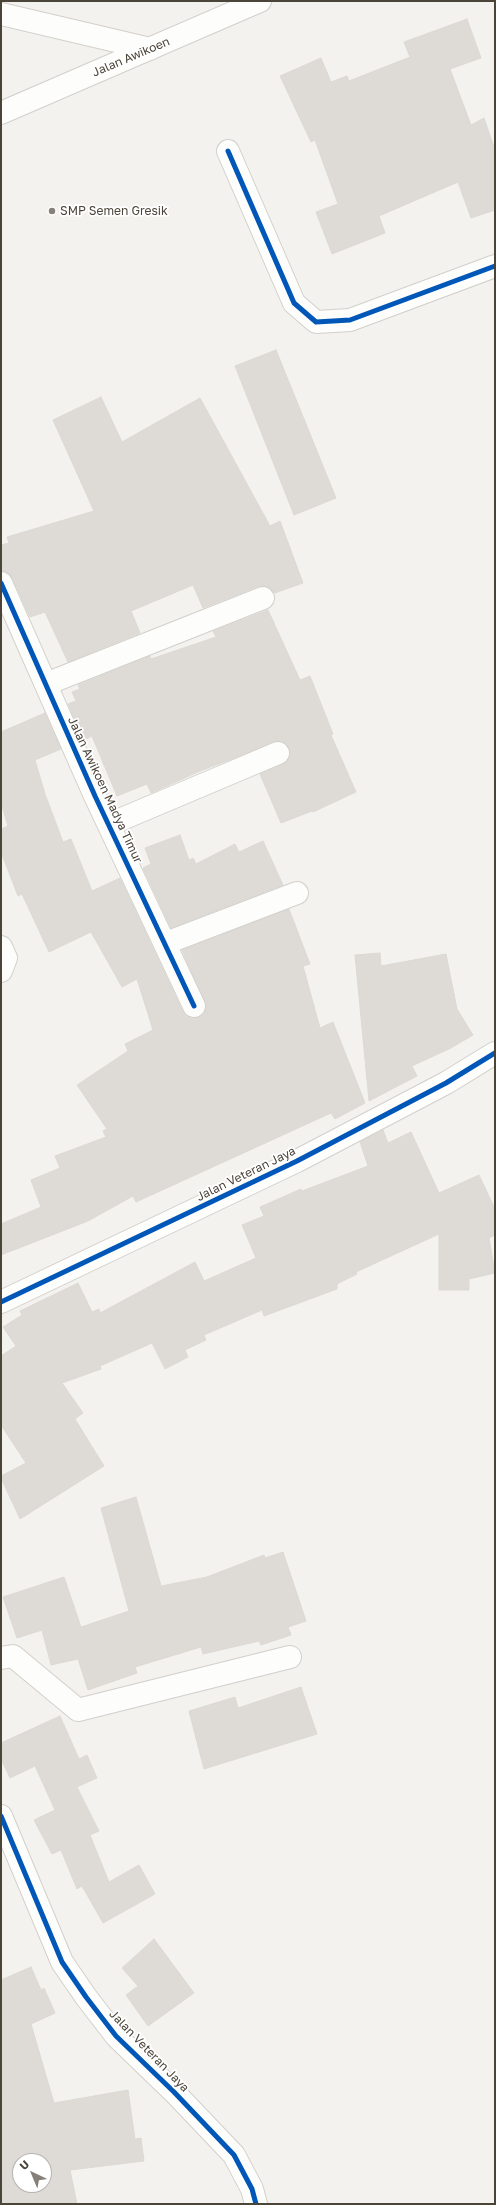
<!DOCTYPE html>
<html>
<head>
<meta charset="utf-8">
<style>
	body { margin:0 }
	#map { position:relative; width:496px; height:2205px; overflow:hidden; background:#f4f2ee; font-family:"Golos Text",sans-serif }
	canvas { display:block }
	.frame { position:absolute; inset:0; border:2px solid #4b4439; pointer-events:none }
	.north { position:absolute; left:12px; top:2153px; width:40px; height:40px; box-sizing:border-box; background:#fff; border:1px solid #b7b4b0; border-radius:50%; rotate:316deg; font-size:11px; font-weight:700; line-height:16px; text-align:center; color:#4b4439 }
	.north::after { content:''; display:block; margin:auto; width:14px; height:18px; background:#868178; clip-path:polygon(50% 0,100% 100%,50% 72%,0 100%) }
</style>
</head>
<body>
<div id="map">
<canvas width="496" height="2205"></canvas>
<div class="frame"></div>
<div class="north">U</div>
</div>
<script>
const context = document.querySelector('canvas').getContext('2d');
context.lineJoin = 'round';
function fill(path, color) {
  context.fillStyle = color;
  context.fill(path, 'evenodd');
}
function shape(rows) {
  const path = new Path2D();
  for (const r of rows) {
    path.moveTo(r[0], r[1]);
    for (let i = 2; i < r.length; i += 2) path.lineTo(r[i], r[i + 1]);
  }
  return path;
}
function strokePath(path, color, width, dash) {
  context.strokeStyle = color;
  context.lineWidth = width;
  context.lineCap = dash ? 'butt' : 'round';
  context.setLineDash(dash || []);
  context.stroke(path);
}
function drawText(font, color, halo, rows, align = 'center') {
  context.font = font + ' "Golos Text",sans-serif';
  context.lineWidth = 3.5;
  context.setLineDash([]);
  context.textBaseline = 'middle';
  context.strokeStyle = halo;
  context.fillStyle = color;
  for (const [text, x, y, turn = 0] of rows) {
    context.save();
    context.translate(x, y);
    context.rotate((+turn || 0) * Math.PI / 180);
    context.textAlign = isNaN(turn) ? turn : align;
    if (halo) context.strokeText(text, 0, 0);
    context.fillText(text, 0, 0);
    context.restore();
  }
}
const building = shape([
	[467,19,481,58,450,69,471,125,484,118,495,150,495,210,471,218,458,182,379,216,385,233,332,254,316,212,338,204,315,140,311,142,280,76,321,58,331,82,347,76,349,81,410,57,404,42,467,19],
	[276,350,336,498,294,515,235,366,276,350],
	[101,397,122,442,200,398,270,526,280,521,303,583,275,593,270,588,259,586,203,608,193,585,131,611,140,633,68,662,45,612,30,617,12,578,8,573,1,571,1,545,9,543,7,537,94,511,53,420,101,397],
	[268,610,300,680,310,676,333,734,331,735,356,792,313,812,312,811,281,823,260,774,288,760,290,754,289,748,285,743,279,741,200,771,151,793,147,784,117,796,92,736,84,740,68,704,76,701,72,692,80,689,78,685,150,656,151,659,216,637,213,631,268,610],
	[45,713,61,749,35,760,45,794,63,842,71,839,92,891,120,878,183,1012,187,1016,199,1017,204,1013,206,1007,182,950,289,909,310,964,303,966,320,1028,333,1022,365,1103,335,1119,331,1113,136,1202,133,1196,88,1221,1,1255,1,1224,41,1207,31,1180,60,1168,55,1156,106,1137,103,1131,107,1129,77,1085,128,1051,125,1044,153,1030,137,979,122,987,91,932,49,952,22,894,18,896,1,852,1,829,8,826,1,803,1,732,45,713],
	[180,835,189,860,193,858,196,864,235,844,239,852,263,841,283,885,171,928,143,868,151,864,145,848,180,835],
	[380,953,381,966,446,954,457,1009,473,1035,451,1048,412,1066,417,1076,369,1101,355,955,380,953],
	[383,1130,388,1143,411,1132,439,1193,479,1175,495,1209,495,1235,489,1238,495,1273,469,1279,469,1290,439,1290,439,1234,356,1272,357,1274,337,1284,337,1289,264,1316,262,1310,204,1335,206,1340,185,1350,188,1357,165,1369,152,1343,100,1366,101,1369,62,1383,83,1413,75,1419,104,1466,20,1519,1,1478,1,1476,26,1463,1,1425,1,1356,16,1346,3,1327,22,1315,20,1311,78,1283,92,1312,99,1309,100,1313,195,1262,204,1281,256,1258,242,1225,264,1216,260,1207,301,1189,302,1191,368,1166,360,1142,383,1130],
	[136,1497,161,1586,207,1577,264,1555,265,1558,283,1552,306,1621,288,1627,291,1635,261,1645,259,1641,203,1654,201,1647,135,1667,137,1673,88,1690,78,1659,51,1665,42,1630,17,1638,3,1597,64,1577,81,1627,129,1611,101,1508,136,1497],
	[301,1687,317,1734,204,1769,189,1711,235,1697,238,1708,301,1687],
	[60,1716,79,1759,87,1755,97,1778,77,1787,99,1831,90,1835,109,1882,139,1865,155,1894,103,1923,82,1886,77,1889,61,1850,52,1854,34,1820,55,1810,35,1766,10,1778,1,1759,1,1743,60,1716],
	[154,1939,194,1993,148,2026,126,1995,138,1986,122,1968,154,1939],
	[31,1967,41,1990,44,1988,55,2013,31,2024,54,2103,128,2090,135,2139,141,2138,144,2161,70,2170,77,2204,1,2204,1,1980,31,1967],
	[20,2161,44,2161,44,2185,20,2185,20,2161]
]);
fill(building, '#dedbd6');
strokePath(building, '#dcd9d4', 1);
const minor = shape([
	[1,14,150,49],
	[1,113,260,1],
	[228,151,294,303,316,322,350,320,495,266],
	[1,583,95,796,194,1006],
	[46,684,263,598],
	[110,824,278,753],
	[166,943,297,893],
	[1,947,6,958,1,971],
	[1,1302,297,1161,446,1083,495,1053],
	[1,1658,13,1656,78,1710,290,1657],
	[1,1816,62,1962,86,1997,116,2036,174,2092,234,2155,252,2189,256,2204]
]);
strokePath(minor, '#d2d0cb', 24);
strokePath(minor, '#fdfdfc', 22);
strokePath(shape([
	[228,151,294,303,316,322,350,320,495,266],
	[1,583,95,796,194,1006],
	[1,1302,297,1161,446,1083,495,1053],
	[1,1816,62,1962,86,1997,116,2036,174,2092,234,2155,252,2189,256,2204]
]), '#0057b8', 5);
for (const [x, y, r, color] of [
	[52,211,4,"#868178"]
]) {
  const dot = new Path2D();
  dot.arc(x, y, r, 0, 2 * Math.PI);
  context.fillStyle = color;
  context.fill(dot);
  strokePath(dot, '#fff', 1.5);
}
drawText('12px', '#4b4439', '#fff', [
	["Jalan Awikoen",131,57,-23],
	["Jalan Awikoen Madya Timur",105,790,65],
	["Jalan Veteran Jaya",246,1174,-26],
	["Jalan Veteran Jaya",149,2051,46]
]);
drawText('12px', '#4b4439', '#fff', [
	["SMP Semen Gresik",60,211]
], 'left');
</script>
</body>
</html>
